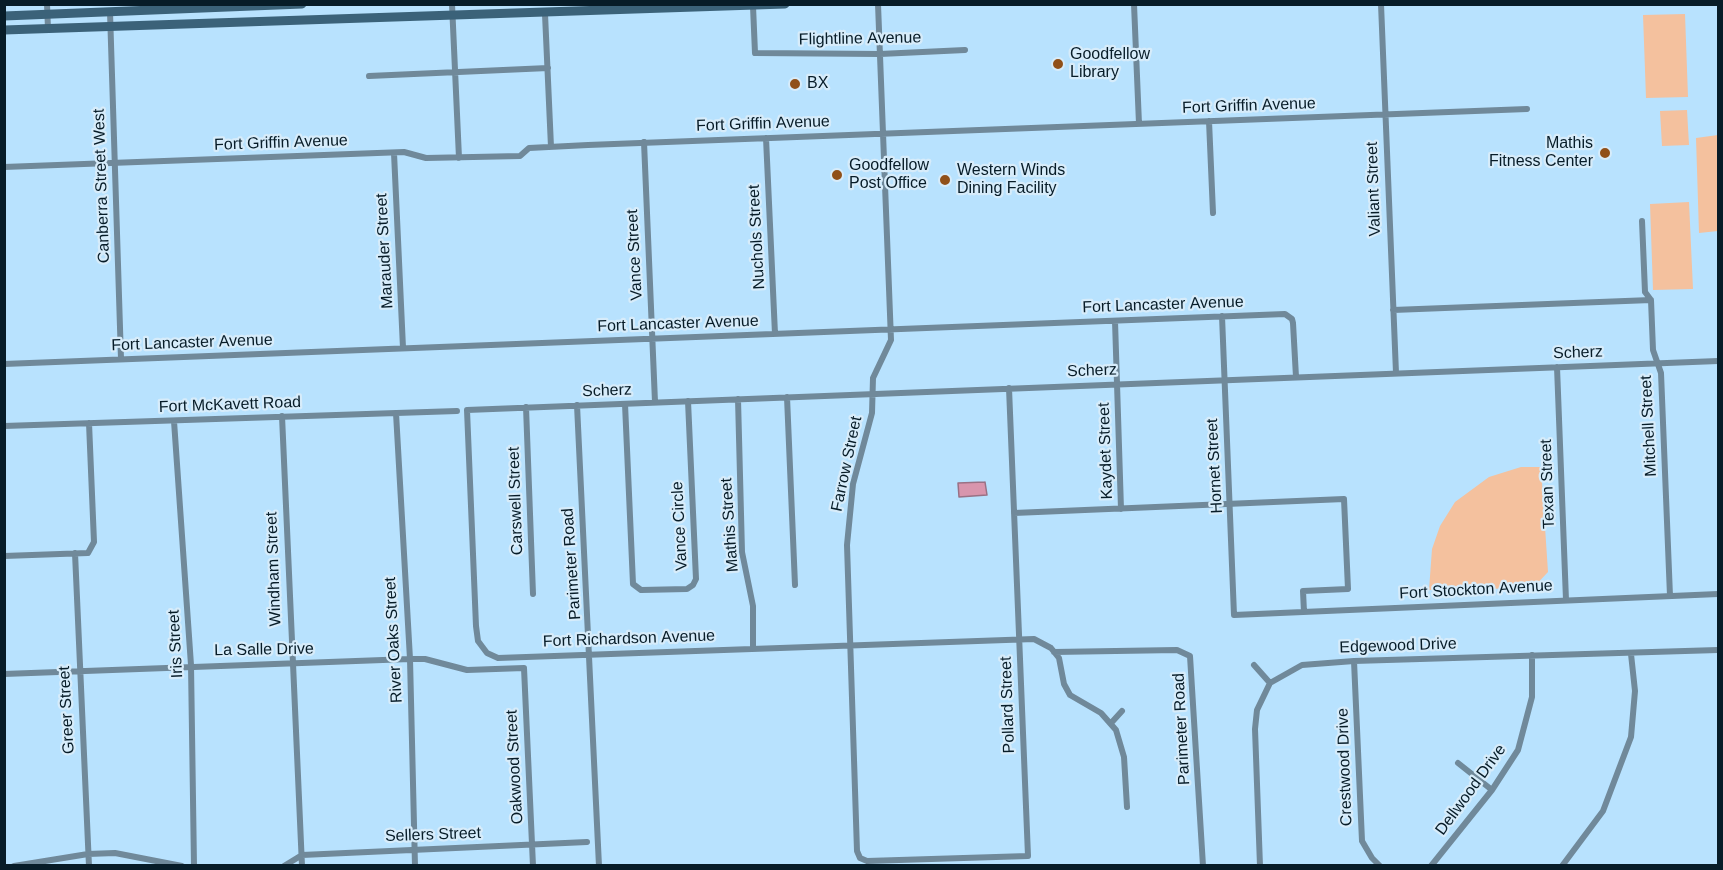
<!DOCTYPE html>
<html>
<head>
<meta charset="utf-8">
<style>
	body { margin:0 }
	#map { position:relative; width:1723px; height:870px; overflow:hidden; background:#b8e2fe; font-family:Arial,sans-serif }
	canvas { display:block }
	.frame { position:absolute; inset:0; border:6px solid #071c28; pointer-events:none }
</style>
</head>
<body>
<div id="map">
<canvas width="1723" height="870"></canvas>
<div class="frame"></div>
</div>
<script>
const context = document.querySelector('canvas').getContext('2d');
context.lineJoin = 'round';
function fill(path, color) {
  context.fillStyle = color;
  context.fill(path, 'evenodd');
}
function shape(rows) {
  const path = new Path2D();
  for (const r of rows) {
    path.moveTo(r[0], r[1]);
    for (let i = 2; i < r.length; i += 2) path.lineTo(r[i], r[i + 1]);
  }
  return path;
}
function strokePath(path, color, width, dash) {
  context.strokeStyle = color;
  context.lineWidth = width;
  context.lineCap = dash ? 'butt' : 'round';
  context.setLineDash(dash || []);
  context.stroke(path);
}
function drawText(font, color, halo, rows, align = 'center') {
  context.font = font + ' Arial,sans-serif';
  context.lineWidth = 4.5;
  context.setLineDash([]);
  context.textBaseline = 'middle';
  context.strokeStyle = halo;
  context.fillStyle = color;
  for (const [text, x, y, turn = 0] of rows) {
    context.save();
    context.translate(x, y);
    context.rotate((+turn || 0) * Math.PI / 180);
    context.textAlign = isNaN(turn) ? turn : align;
    if (halo) context.strokeText(text, 0, 0);
    context.fillText(text, 0, 0);
    context.restore();
  }
}
fill(shape([
	[1685,14,1688,97,1646,98,1643,15],
	[1687,110,1689,145,1662,146,1660,111],
	[1718,135,1718,231,1699,233,1696,138],
	[1689,202,1693,289,1653,290,1650,204],
	[1521,467,1541,467,1548,572,1533,588,1429,590,1432,549,1440,526,1455,502,1489,477]
]), '#f4c19e');
const water = shape([
	[985,482,987,495,959,497,958,483,985,482]
]);
fill(water, '#d895ad');
strokePath(water, '#997185', 1.5);
strokePath(shape([
	[47,4,48,29],
	[452,4,459,158],
	[878,4,891,340,873,378,872,413,853,484,847,545,857,851,860,858,867,861,1028,856,1009,388],
	[1134,4,1139,124],
	[1381,4,1396,373],
	[753,6,755,53,880,54,965,50],
	[110,12,121,359],
	[545,14,551,147],
	[369,76,548,68],
	[1209,121,1213,213],
	[766,138,775,334],
	[644,142,655,402],
	[394,153,403,348],
	[4,167,404,152,426,158,520,156,529,148,588,145,1527,109],
	[1642,221,1645,292,1651,300,1653,350,1661,373,1670,596],
	[1393,310,1651,300],
	[1222,316,1234,615,1718,594],
	[1115,321,1121,509],
	[4,364,1285,314,1292,319,1293,323,1296,377],
	[1557,367,1566,600],
	[787,397,795,585],
	[738,399,742,552,753,606,753,648],
	[625,404,633,584,641,590,687,589,693,585,696,579,688,401],
	[577,405,599,866],
	[526,407,533,594],
	[396,413,410,659,415,866],
	[282,416,302,866],
	[174,421,191,665,194,866],
	[4,426,457,411],
	[1014,513,1344,499,1348,589,1303,591,1304,612],
	[75,553,89,866],
	[4,556,88,553,94,542,89,423],
	[1054,652,1177,650,1190,656,1203,866],
	[1354,661,1362,841,1372,858,1380,866],
	[1254,665,1270,683],
	[4,674,410,659,425,659,467,670,524,668,533,866],
	[1112,722,1122,711],
	[1458,763,1492,790],
	[1127,807,1124,757,1116,730,1101,713,1070,695,1064,684,1059,658,1051,648,1034,639,498,658,487,653,478,641,476,626,467,410,1718,361],
	[14,866,88,854,115,853,182,866],
	[284,866,302,855,587,842],
	[1260,866,1255,729,1257,710,1270,683,1302,665,1354,661,1718,650],
	[1431,866,1492,790,1518,750,1532,697,1532,655],
	[1562,866,1603,811,1631,737,1635,691,1631,654]
]), '#70899a', 6);
strokePath(shape([
	[4,16,302,4],
	[4,30,785,4]
]), '#3b6279', 9);
for (const [x, y, r, color] of [
	[1058,64,6,"#905019"],
	[795,84,6,"#905019"],
	[1605,153,6,"#905019"],
	[837,175,6,"#905019"],
	[945,180,6,"#905019"]
]) {
  const dot = new Path2D();
  dot.arc(x, y, r, 0, 2 * Math.PI);
  context.fillStyle = color;
  context.fill(dot);
  strokePath(dot, '#d7ecfa', 2);
}
drawText('16px', '#071c28', '#d7ecfa', [
	["Flightline Avenue",860,39,-1],
	["Fort Griffin Avenue",1249,106,-2],
	["Fort Griffin Avenue",763,124,-2],
	["Fort Griffin Avenue",281,143,-2],
	["Canberra Street West",102,186,-92],
	["Valiant Street",1374,189,-92],
	["Nuchols Street",757,237,-93],
	["Marauder Street",385,251,-93],
	["Vance Street",635,255,-93],
	["Fort Lancaster Avenue",1163,305,-2],
	["Fort Lancaster Avenue",678,324,-2],
	["Fort Lancaster Avenue",192,343,-2],
	["Scherz",1578,353,-2],
	["Scherz",1092,371,-2],
	["Scherz",607,391,-2],
	["Fort McKavett Road",230,405,-2],
	["Mitchell Street",1649,426,-93],
	["Kaydet Street",1106,451,-92],
	["Farrow Street",847,464,-78],
	["Hornet Street",1215,466,-93],
	["Texan Street",1548,484,-92],
	["Carswell Street",516,501,-92],
	["Mathis Street",730,525,-94],
	["Vance Circle",680,526,-93],
	["Parimeter Road",572,564,-94],
	["Windham Street",274,569,-92],
	["Fort Stockton Avenue",1476,590,-3],
	["Fort Richardson Avenue",629,639,-2],
	["River Oaks Street",394,640,-93],
	["Iris Street",176,644,-93],
	["Edgewood Drive",1398,646,-2],
	["La Salle Drive",264,650,-1],
	["Pollard Street",1008,705,-92],
	["Greer Street",67,710,-93],
	["Parimeter Road",1182,729,-93],
	["Oakwood Street",515,767,-93],
	["Crestwood Drive",1345,767,-92],
	["Dellwood Drive",1471,790,-54],
	["Sellers Street",433,835,-2]
]);
drawText('16px', '#071c28', '#d7ecfa', [
	["Goodfellow",1070,55],
	["Library",1070,73],
	["BX",807,84],
	["Mathis",1593,144,"right"],
	["Fitness Center",1593,162,"right"],
	["Goodfellow",849,166],
	["Post Office",849,184],
	["Western Winds",957,171],
	["Dining Facility",957,189]
], 'left');
</script>
</body>
</html>
